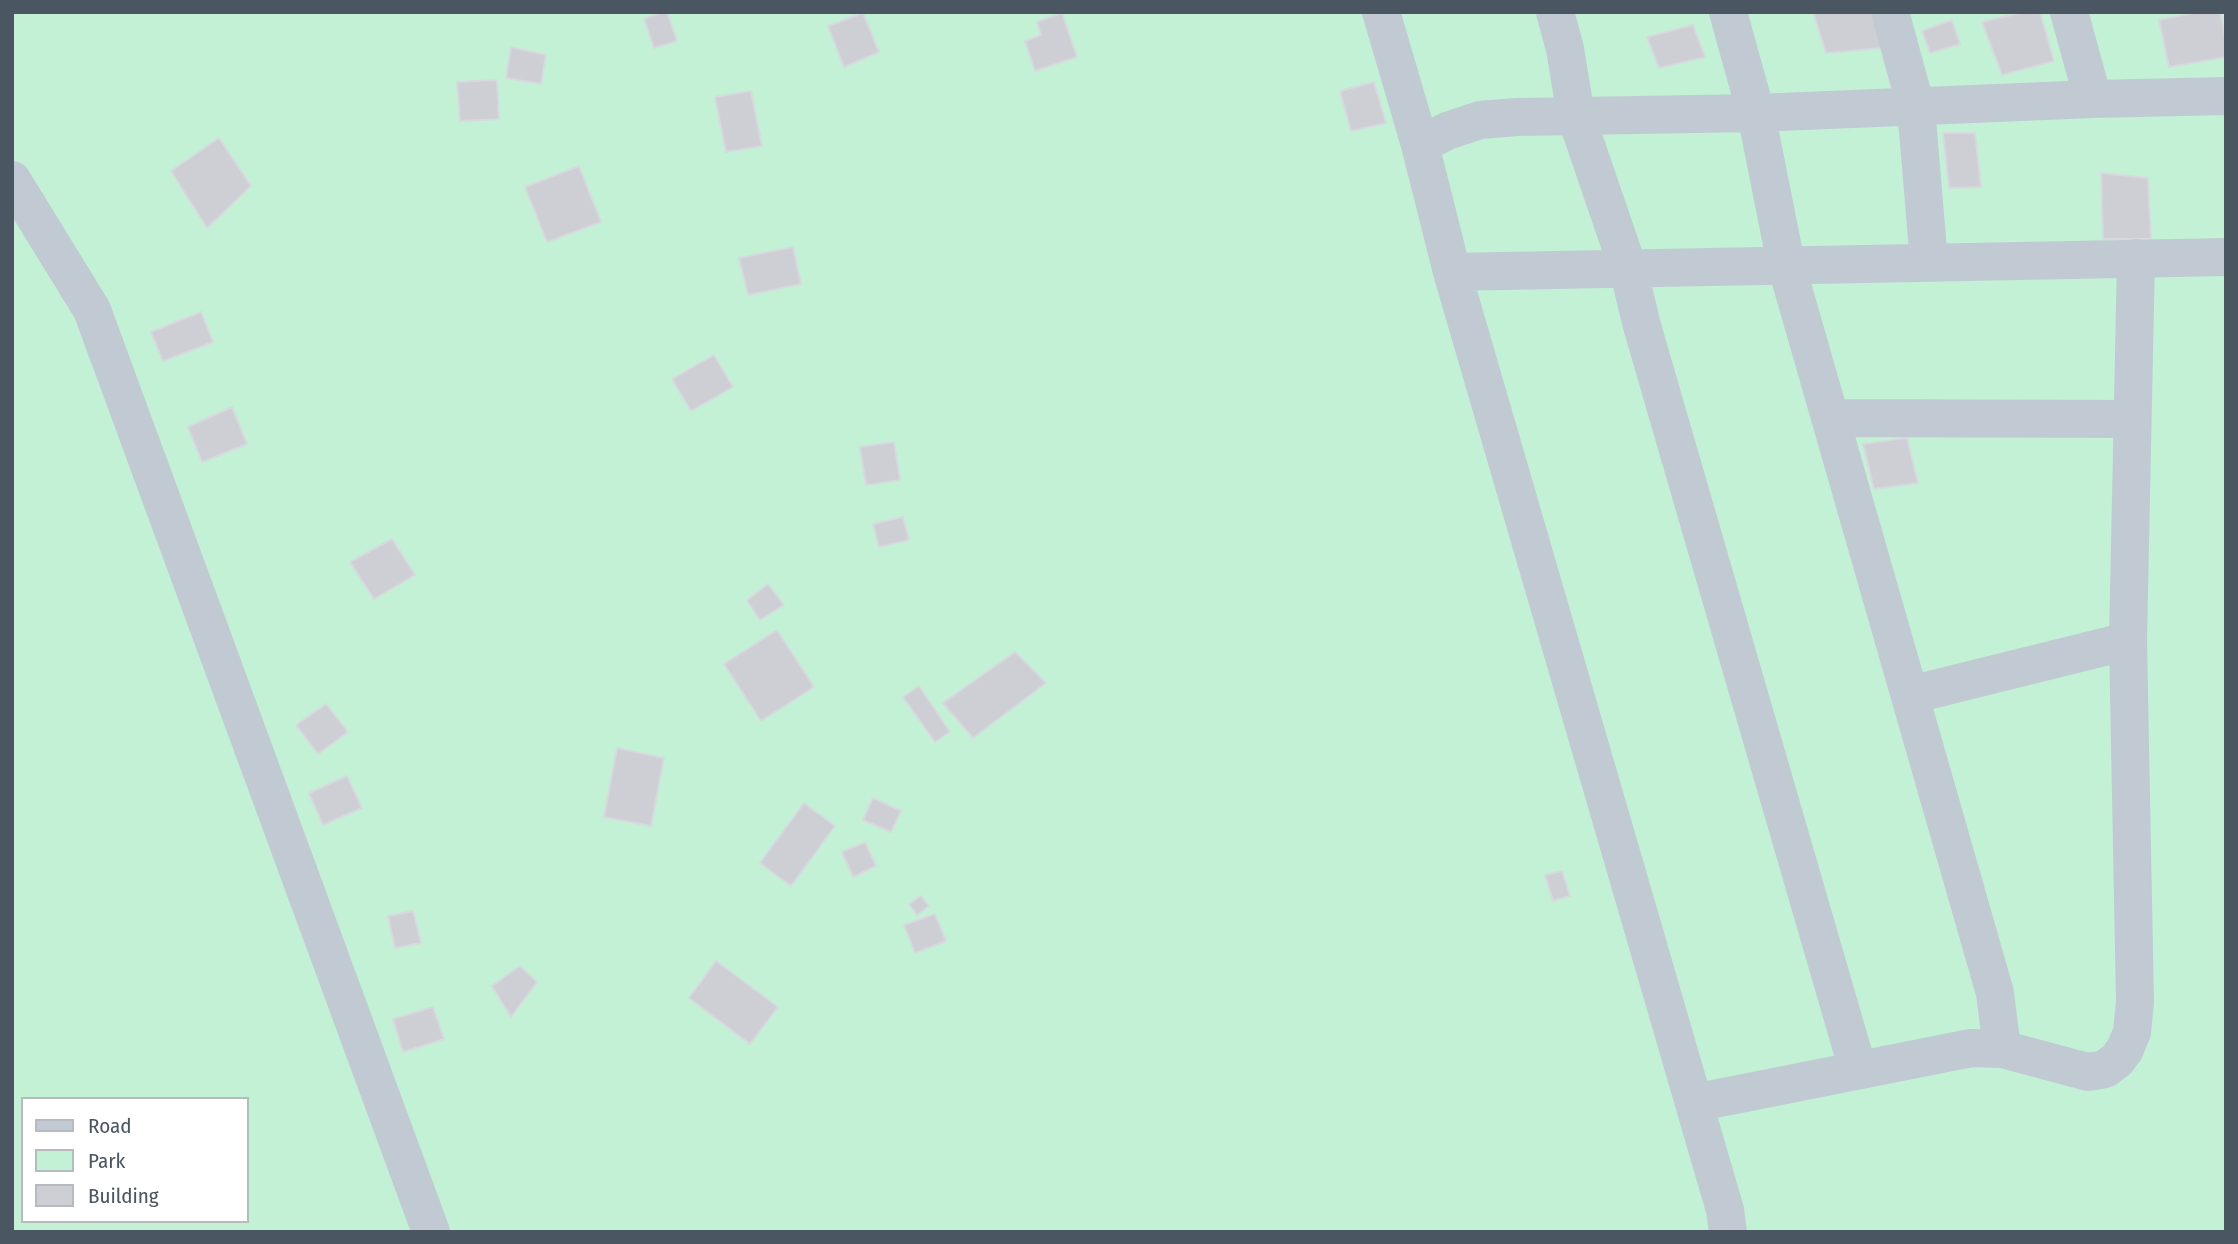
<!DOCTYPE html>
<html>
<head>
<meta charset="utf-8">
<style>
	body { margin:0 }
	#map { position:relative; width:2238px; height:1244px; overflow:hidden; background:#f5f3f3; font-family:"Fira Sans Condensed",sans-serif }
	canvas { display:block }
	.frame { position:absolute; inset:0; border:14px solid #4a5661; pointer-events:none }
	.legend { position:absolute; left:21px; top:1097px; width:228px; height:126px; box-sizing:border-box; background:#fff; border:2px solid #b7bbc0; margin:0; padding:9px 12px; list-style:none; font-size:21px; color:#4a5661 }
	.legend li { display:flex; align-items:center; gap:14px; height:35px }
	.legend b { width:35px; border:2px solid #b7bbc0 }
</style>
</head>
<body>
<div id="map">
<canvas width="2238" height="1244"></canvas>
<div class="frame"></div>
<ul class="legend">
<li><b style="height:9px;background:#c1cad2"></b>Road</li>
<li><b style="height:19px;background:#c3f1d5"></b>Park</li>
<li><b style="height:19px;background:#cdcfd5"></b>Building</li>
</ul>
</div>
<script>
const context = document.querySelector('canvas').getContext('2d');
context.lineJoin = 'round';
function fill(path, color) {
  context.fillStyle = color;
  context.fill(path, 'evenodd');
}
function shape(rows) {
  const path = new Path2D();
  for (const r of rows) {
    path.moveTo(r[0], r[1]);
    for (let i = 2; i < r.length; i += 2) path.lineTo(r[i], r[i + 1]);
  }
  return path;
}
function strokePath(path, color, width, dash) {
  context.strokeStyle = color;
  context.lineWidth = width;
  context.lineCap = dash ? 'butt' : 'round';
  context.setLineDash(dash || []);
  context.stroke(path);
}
fill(shape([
	[12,12,2226,12,2226,1232,12,1232],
	[23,1099,247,1099,247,1221,23,1221]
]), '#c3f1d5');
const building = shape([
	[663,12,667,12,677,41,654,48,644,19,663,12],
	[1813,12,1871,12,1882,48,1826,53,1813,12],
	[2024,12,2040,12,2054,61,2002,75,1982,22,2024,12],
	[2199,12,2220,12,2226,41,2226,57,2169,67,2159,20,2199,12],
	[863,13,879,52,844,67,828,26,863,13],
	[1062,13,1077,57,1035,71,1025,41,1041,35,1037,22,1062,13],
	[1952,20,1960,44,1930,53,1922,31,1952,20],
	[1693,25,1705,57,1659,68,1647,37,1693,25],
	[511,47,546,55,541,84,506,78,511,47],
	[497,80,499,119,460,121,457,82,497,80],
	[1374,82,1386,123,1351,131,1340,91,1374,82],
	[751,91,762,146,726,152,715,97,751,91],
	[1943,133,1975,133,1981,187,1949,188,1943,133],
	[219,138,251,186,207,228,171,171,219,138],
	[579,166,601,222,547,242,525,187,579,166],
	[2101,173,2148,178,2151,239,2103,239,2101,173],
	[793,247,801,284,748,295,739,258,793,247],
	[201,312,213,342,163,361,151,332,201,312],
	[714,355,733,387,691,411,672,379,714,355],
	[232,407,247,444,202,462,188,427,232,407],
	[1907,438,1918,483,1874,489,1863,444,1907,438],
	[894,442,900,480,866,485,860,447,894,442],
	[903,517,909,540,879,547,873,524,903,517],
	[392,539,415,575,374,599,350,562,392,539],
	[768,584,784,605,760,620,747,600,768,584],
	[777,630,814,687,761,721,724,664,777,630],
	[1015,652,1046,683,973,738,943,703,1015,652],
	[919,686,950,732,935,742,903,697,919,686],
	[326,704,348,732,318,754,296,725,326,704],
	[617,748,664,758,651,826,604,817,617,748],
	[347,776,362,808,323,825,309,793,347,776],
	[873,798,901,811,891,832,863,820,873,798],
	[804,803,835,826,791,886,760,863,804,803],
	[865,842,876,866,853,877,842,852,865,842],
	[1562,871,1570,896,1553,901,1545,875,1562,871],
	[921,896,929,906,917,915,909,904,921,896],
	[413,911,421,943,395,948,388,916,413,911],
	[935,914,946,941,915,953,904,925,935,914],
	[716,961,778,1007,750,1044,689,998,716,961],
	[520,966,537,982,511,1017,492,986,520,966],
	[433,1007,444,1039,403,1052,393,1019,433,1007]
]);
fill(building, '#cdcfd5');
strokePath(building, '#d7d9de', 2);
strokePath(shape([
	[1381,12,1420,145,1452,272,1725,1210,1728,1232],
	[1555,12,1565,49,1576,116,1628,268,1642,326,1858,1070],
	[1728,12,1756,113,1786,264,1995,993,2002,1049],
	[1890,12,1916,107,1929,262],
	[2069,12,2093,99],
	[1420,145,1447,131,1480,120,1517,117,1756,113,2093,99,2226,96],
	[12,180,92,310,431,1232],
	[1452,272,2226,257],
	[1830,418,2132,419],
	[1910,695,2128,641],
	[1694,1103,1971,1048,2002,1049,2088,1072,2105,1069,2117,1060,2125,1049,2132,1032,2135,1002,2128,641,2136,258]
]), '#c1cad2', 38);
</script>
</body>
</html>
